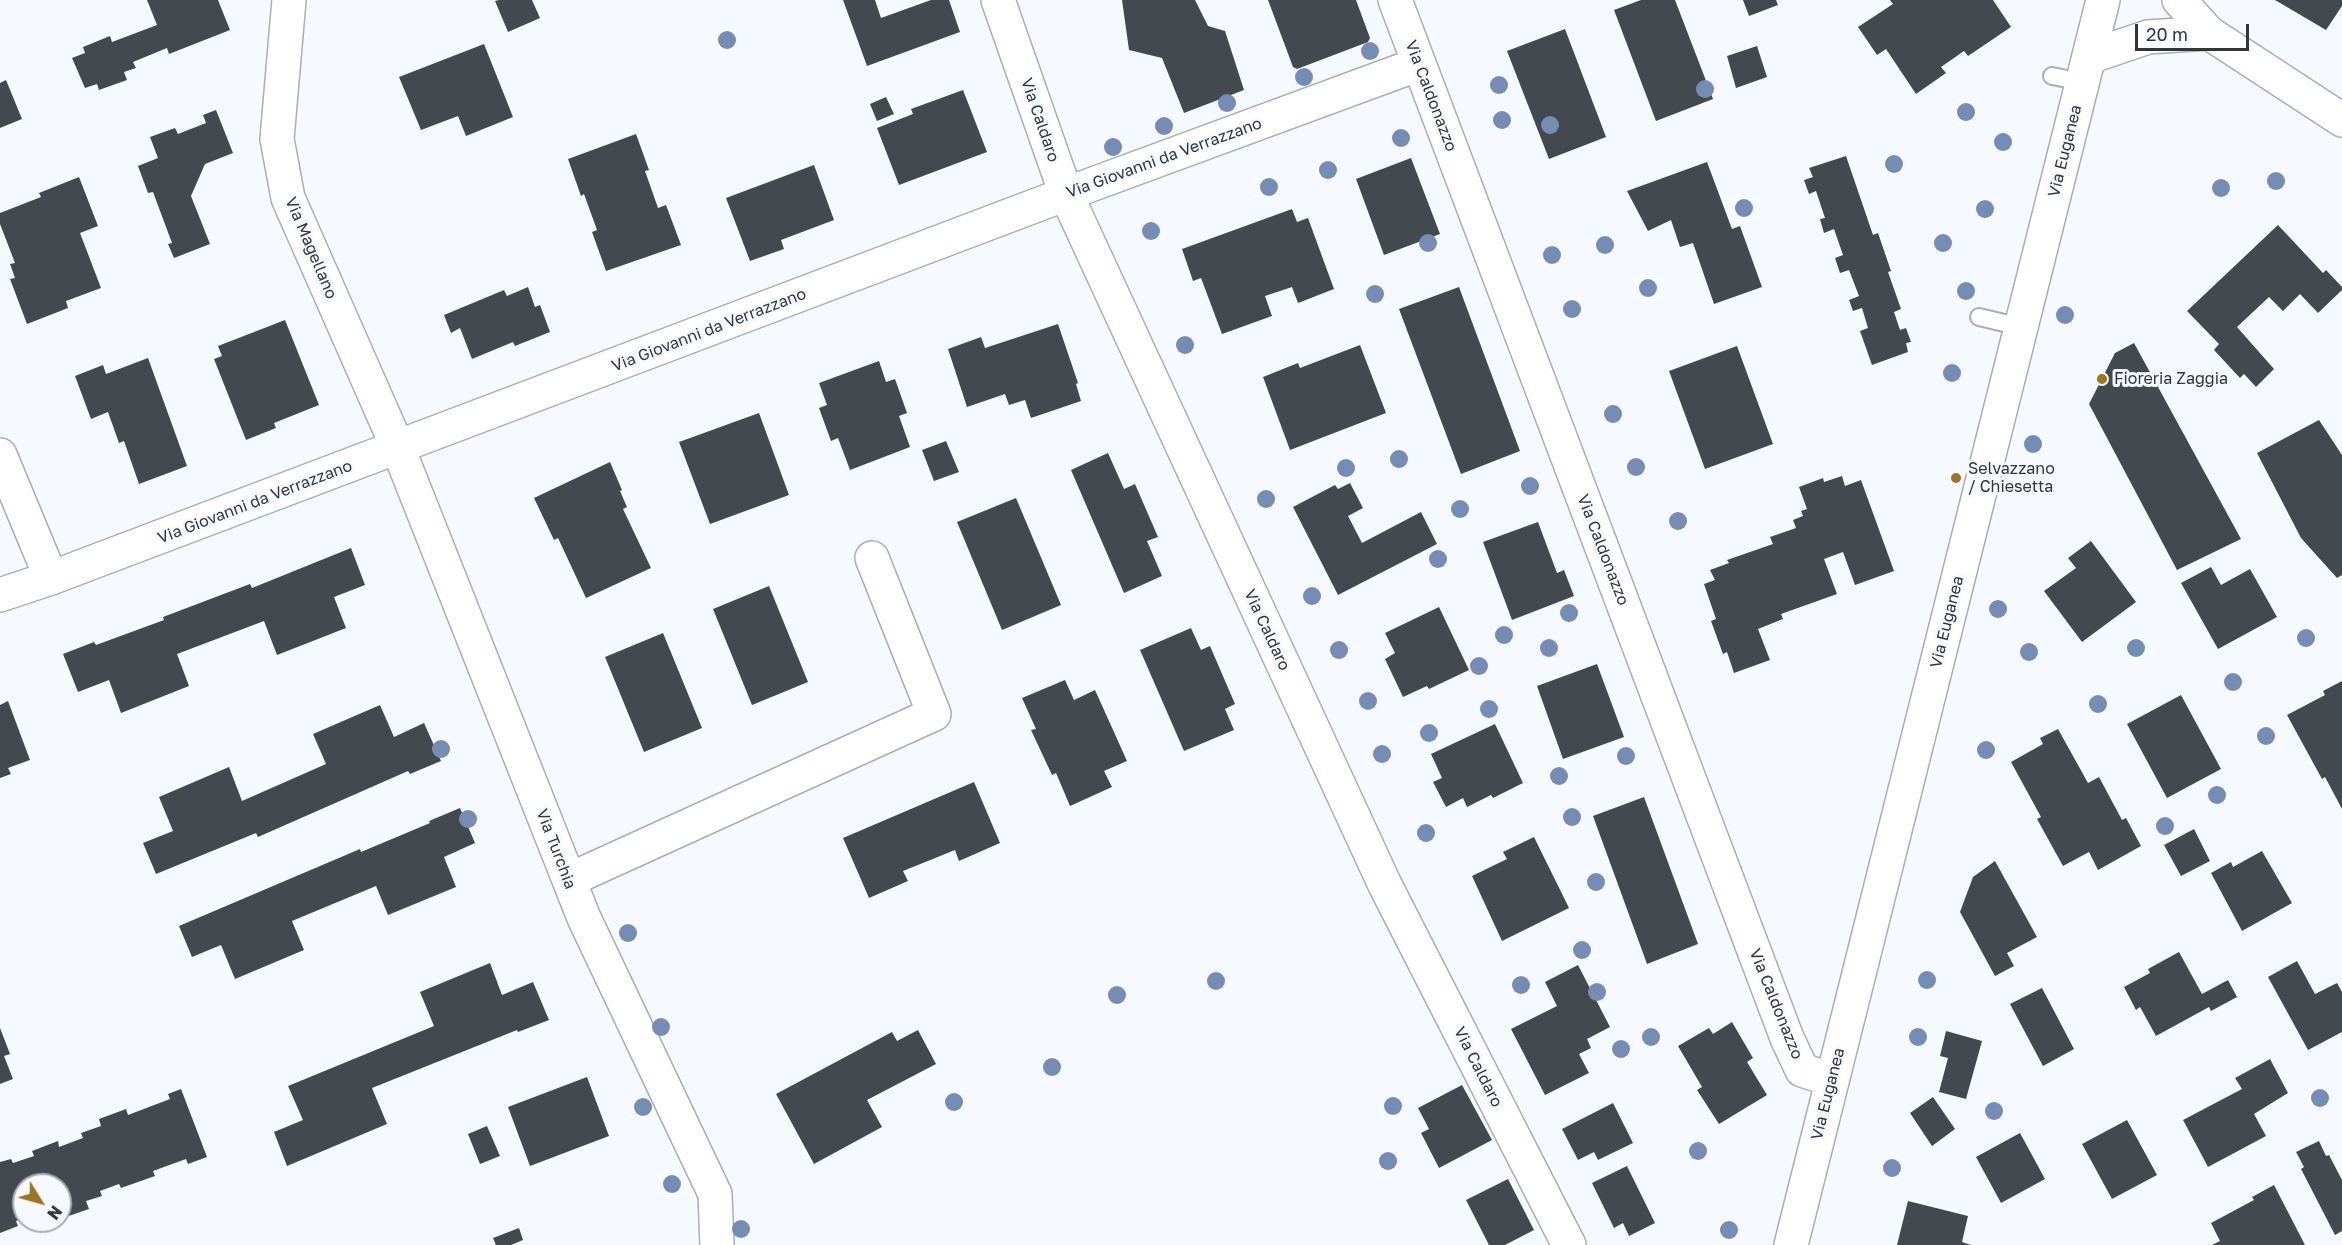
<!DOCTYPE html>
<html>
<head>
<meta charset="utf-8">
<style>
	body { margin:0 }
	#map { position:relative; width:2342px; height:1245px; overflow:hidden; background:#f6f9ff; font-family:"Golos Text",sans-serif }
	canvas { display:block }
	.north { position:absolute; left:12px; top:1173px; width:60px; height:60px; box-sizing:border-box; background:#f6f9ff; border:2px solid #a8abb0; border-radius:50%; rotate:127deg; font-size:16px; font-weight:700; line-height:24px; text-align:center; color:#333539 }
	.north::after { content:''; display:block; margin:auto; width:21px; height:27px; background:#9d7522; clip-path:polygon(50% 0,100% 100%,50% 72%,0 100%) }
	.scale { position:absolute; left:2135px; top:24px; width:114px; height:27px; box-sizing:border-box; border:3px solid #333539; border-top:0; padding-left:8px; font-size:18px; line-height:21px; white-space:nowrap; color:#333539; -webkit-text-stroke:4px #f6f9ff; paint-order:stroke }
</style>
</head>
<body>
<div id="map">
<canvas width="2342" height="1245"></canvas>
<div class="north">N</div>
<div class="scale">20 m</div>
</div>
<script>
const context = document.querySelector('canvas').getContext('2d');
context.lineJoin = 'round';
function fill(path, color) {
  context.fillStyle = color;
  context.fill(path, 'evenodd');
}
function shape(rows) {
  const path = new Path2D();
  for (const r of rows) {
    path.moveTo(r[0], r[1]);
    for (let i = 2; i < r.length; i += 2) path.lineTo(r[i], r[i + 1]);
  }
  return path;
}
function strokePath(path, color, width, dash) {
  context.strokeStyle = color;
  context.lineWidth = width;
  context.lineCap = dash ? 'butt' : 'round';
  context.setLineDash(dash || []);
  context.stroke(path);
}
function drawText(font, color, halo, rows, align = 'center') {
  context.font = font + ' "Golos Text",sans-serif';
  context.lineWidth = 6;
  context.setLineDash([]);
  context.textBaseline = 'middle';
  context.strokeStyle = halo;
  context.fillStyle = color;
  for (const [text, x, y, turn = 0] of rows) {
    context.save();
    context.translate(x, y);
    context.rotate((+turn || 0) * Math.PI / 180);
    context.textAlign = isNaN(turn) ? turn : align;
    if (halo) context.strokeText(text, 0, 0);
    context.fillText(text, 0, 0);
    context.restore();
  }
}
fill(shape([
	[147,0,218,0,230,30,169,54,167,48,133,62,136,68,124,72,127,80,99,90,97,84,85,88,72,58,85,53,83,47,110,36,112,42,157,25],
	[499,0,532,0,540,18,508,32,495,1],
	[843,0,875,0,881,18,931,0,949,0,960,32,867,66],
	[1122,0,1195,0,1208,26,1225,31,1244,90,1184,113,1162,58,1129,50],
	[1268,0,1356,0,1370,38,1368,42,1297,69,1293,67],
	[1641,0,1675,0,1713,99,1656,121,1614,10],
	[1743,0,1776,0,1778,5,1749,16],
	[1890,0,1993,0,2011,27,1968,56,1964,51,1941,67,1946,73,1916,94,1886,49,1877,55,1858,27,1893,4],
	[2275,0,2342,0,2342,6,2326,30],
	[1565,29,1606,137,1549,159,1507,51],
	[484,44,513,117,466,136,458,116,421,130,399,77],
	[1757,46,1767,77,1736,88,1727,56],
	[6,80,22,119,0,128,0,83],
	[963,90,987,152,899,185,877,128,913,114,911,109],
	[886,97,894,114,877,121,870,104],
	[216,110,233,153,205,164,191,196,210,244,174,258,168,244,172,243,153,192,148,193,138,166,158,158,150,137,175,128,178,134,206,123,203,115],
	[636,134,649,170,645,171,658,208,666,205,681,245,606,271,592,232,597,230,584,194,581,196,568,159],
	[1846,156,1873,235,1878,233,1891,271,1888,272,1901,309,1894,312,1900,330,1906,328,1911,342,1906,343,1908,352,1872,365,1860,331,1868,328,1862,308,1853,311,1849,300,1859,296,1849,270,1840,273,1835,258,1843,255,1834,229,1824,233,1820,219,1825,218,1816,191,1809,194,1804,180,1813,177,1809,168],
	[1411,158,1440,234,1384,255,1356,179],
	[1707,162,1732,229,1740,226,1762,287,1714,304,1693,243,1680,247,1671,220,1648,231,1627,191],
	[814,165,834,220,781,240,784,249,750,261,726,198],
	[79,177,98,226,80,233,101,288,66,301,68,308,27,324,10,279,15,278,10,264,15,263,0,224,0,213,41,197,39,193],
	[1292,209,1297,222,1308,218,1334,289,1298,303,1292,287,1265,296,1272,316,1222,334,1201,278,1193,281,1182,249],
	[2278,225,2323,273,2326,270,2342,287,2342,290,2318,313,2300,294,2283,311,2269,297,2237,327,2274,369,2256,387,2244,374,2240,378,2214,350,2219,344,2187,311],
	[528,287,535,307,540,305,550,332,515,346,513,342,472,359,460,328,451,333,444,315,504,290,507,296],
	[1459,287,1520,451,1461,474,1399,309],
	[285,320,319,405,274,423,276,428,246,440,214,359,222,356,218,346],
	[1058,324,1078,383,1076,384,1081,401,1031,418,1025,400,1009,405,1005,394,967,407,948,349,981,337,985,348],
	[2134,343,2241,539,2177,570,2089,404,2115,353],
	[1360,345,1386,413,1290,450,1263,377,1298,363,1300,368],
	[1737,346,1773,444,1705,469,1669,371],
	[148,358,187,466,139,484,124,441,119,443,108,412,91,419,75,376,103,365,106,374],
	[879,361,886,382,895,379,907,413,899,416,910,447,850,470,838,438,831,441,819,408,827,405,819,383],
	[759,413,789,495,710,524,679,442],
	[2319,420,2342,455,2342,575,2337,578,2301,538,2257,453],
	[946,441,959,472,934,481,922,450],
	[1108,453,1124,489,1135,484,1158,537,1147,541,1162,576,1124,593,1071,470],
	[610,462,622,490,620,491,627,507,623,509,651,568,586,598,558,538,554,540,534,498],
	[1842,476,1845,486,1861,480,1894,571,1855,585,1843,552,1824,559,1837,594,1781,614,1783,619,1758,629,1770,660,1734,673,1727,652,1723,654,1711,621,1716,619,1704,584,1715,580,1710,570,1729,563,1727,560,1773,544,1770,537,1796,528,1793,520,1803,516,1801,511,1807,509,1799,487,1823,478,1824,482],
	[1350,483,1363,508,1348,516,1362,543,1421,512,1437,544,1338,595,1293,507,1335,485,1338,489],
	[1016,498,1061,605,1002,630,957,522],
	[1538,522,1557,573,1564,570,1574,596,1512,620,1483,542],
	[2091,541,2136,602,2082,642,2044,591,2076,568,2068,558],
	[351,548,365,585,334,597,346,628,277,655,264,621,177,654,189,686,121,713,109,680,78,692,63,654,94,642,96,645,164,620,163,617,250,584,252,588],
	[2211,567,2221,585,2250,569,2277,617,2218,649,2181,583],
	[769,586,808,682,752,705,713,609],
	[1439,607,1469,670,1429,689,1427,686,1403,697,1385,659,1395,653,1385,633],
	[1191,628,1201,650,1210,646,1235,704,1225,709,1234,730,1184,751,1140,650],
	[663,633,702,728,644,752,605,657],
	[1597,664,1624,737,1563,759,1537,686],
	[1065,680,1074,700,1095,690,1127,761,1104,771,1112,787,1070,806,1056,773,1052,775,1031,730,1036,729,1022,698],
	[2342,681,2342,809,2325,777,2322,779,2287,715,2325,695,2323,691],
	[2181,695,2221,769,2167,798,2127,724],
	[8,701,30,760,8,768,11,774,0,778,0,705],
	[380,705,394,737,424,723,441,761,410,774,408,771,258,837,256,833,156,874,143,843,173,831,159,797,229,767,242,801,326,764,313,734],
	[1495,724,1523,783,1493,798,1491,795,1467,807,1463,798,1446,807,1433,782,1442,778,1431,754],
	[2058,729,2088,783,2099,777,2122,820,2126,818,2141,846,2098,870,2089,852,2063,866,2037,819,2041,817,2011,762,2043,744,2040,738],
	[974,782,1000,843,959,861,955,850,903,871,908,881,869,898,843,838],
	[1644,797,1698,944,1647,964,1593,816],
	[460,808,475,843,444,857,456,887,388,915,376,886,292,921,304,950,235,979,221,945,192,957,179,926,360,849,361,852,430,823,429,821],
	[2194,829,2210,861,2181,876,2164,845],
	[1534,837,1569,908,1502,941,1472,876,1507,859,1503,852],
	[2262,851,2292,903,2242,931,2211,873,2231,862,2233,867],
	[1995,861,2037,937,2007,953,2014,966,1995,976,1960,912,1973,877],
	[2179,952,2202,994,2228,980,2237,997,2211,1011,2209,1007,2156,1036,2140,1007,2136,1010,2124,987,2150,973,2148,969],
	[2297,961,2315,994,2337,983,2342,992,2342,1032,2308,1050,2268,977],
	[490,963,502,995,533,982,549,1020,518,1032,517,1030,372,1088,387,1124,287,1166,274,1132,303,1120,288,1086,434,1026,420,992],
	[1578,965,1610,1027,1587,1039,1591,1048,1579,1054,1589,1073,1545,1095,1511,1029,1557,1006,1545,982],
	[2042,988,2074,1049,2043,1066,2010,1004],
	[1732,1022,1753,1058,1747,1062,1767,1095,1719,1124,1697,1090,1702,1087,1678,1046,1709,1028,1713,1034],
	[0,1028,10,1054,4,1056,13,1079,0,1084],
	[918,1030,936,1064,867,1100,882,1127,814,1164,776,1094,892,1032,897,1041],
	[1946,1031,1982,1041,1966,1099,1939,1092,1948,1058,1940,1056],
	[2270,1059,2288,1093,2254,1114,2266,1136,2208,1167,2183,1120,2242,1089,2235,1078],
	[587,1077,609,1136,530,1166,508,1107],
	[1462,1085,1492,1140,1439,1168,1421,1133,1429,1129,1418,1108],
	[181,1089,207,1157,188,1164,186,1159,153,1171,155,1176,121,1188,119,1184,100,1191,102,1196,86,1201,89,1209,60,1219,60,1185,24,1185,24,1218,16,1221,18,1226,0,1233,0,1162,11,1159,13,1163,34,1156,32,1151,58,1141,59,1147,83,1138,81,1133,101,1126,99,1119,126,1109,128,1115,170,1099,168,1094],
	[1933,1097,1955,1129,1932,1146,1910,1113],
	[1613,1103,1633,1143,1598,1160,1594,1152,1578,1160,1562,1129],
	[2127,1120,2157,1175,2112,1199,2082,1144],
	[487,1126,500,1156,480,1164,468,1134],
	[2020,1133,2045,1179,2001,1203,1976,1157],
	[2319,1141,2326,1156,2329,1155,2342,1180,2342,1231,2335,1235,2301,1169,2304,1167,2296,1152],
	[1627,1166,1655,1223,1629,1236,1623,1223,1614,1228,1592,1183],
	[1508,1179,1534,1230,1505,1245,1489,1245,1466,1200],
	[2274,1185,2305,1245,2212,1245,2220,1241,2211,1223,2254,1200,2252,1197],
	[1908,1201,1968,1216,1962,1242,1971,1245,1897,1245],
	[519,1228,523,1240,511,1245,496,1245,493,1238]
]), '#444950');
const lane = shape([
	[2052,76,2083,82],
	[1979,317,2021,327]
]);
const street = shape([
	[289,0,277,139,288,198,398,448,584,918,715,1194,717,1245],
	[998,0,1066,194,1385,885,1569,1245],
	[1395,0,1787,1038,1802,1070,1832,1080],
	[2179,0,2209,33,2342,120],
	[2089,57,2148,37,2209,33],
	[0,455,51,578],
	[0,595,51,578,1066,194,1419,64],
	[569,880,934,714,872,558]
]);
const secondary = shape([
	[1791,1245,2103,0]
]);
strokePath(lane, '#a9aeb7', 20);
strokePath(street, '#a9aeb7', 36);
strokePath(secondary, '#a9aeb7', 36);
strokePath(lane, '#fff', 16);
strokePath(street, '#fff', 33);
strokePath(secondary, '#fff', 33);
context.fillStyle = '#758db5';
for (const [x, y] of [
	[727,40],
	[1370,51],
	[1304,77],
	[1499,85],
	[1705,89],
	[1227,103],
	[1966,112],
	[1502,120],
	[1550,125],
	[1164,126],
	[1401,138],
	[2003,142],
	[1113,147],
	[1894,164],
	[1328,170],
	[2276,181],
	[1269,187],
	[2221,188],
	[1744,208],
	[1985,209],
	[1151,231],
	[1428,243],
	[1943,243],
	[1605,245],
	[1552,255],
	[1648,288],
	[1966,291],
	[1375,294],
	[1572,309],
	[2065,315],
	[1185,345],
	[1952,373],
	[1613,414],
	[2033,444],
	[1399,459],
	[1636,467],
	[1346,468],
	[1530,486],
	[1266,499],
	[1460,509],
	[1678,521],
	[1438,559],
	[1312,596],
	[1998,609],
	[1569,613],
	[1504,635],
	[2306,638],
	[1549,648],
	[2136,648],
	[1339,650],
	[2029,652],
	[1479,666],
	[2233,682],
	[1368,701],
	[2098,704],
	[1489,709],
	[1429,733],
	[2266,736],
	[441,749],
	[1986,750],
	[1382,754],
	[1626,756],
	[1559,776],
	[2217,795],
	[1572,817],
	[468,819],
	[2165,826],
	[1426,833],
	[1596,882],
	[628,933],
	[1582,950],
	[1927,980],
	[1216,981],
	[1521,985],
	[1597,992],
	[1117,995],
	[661,1027],
	[1651,1037],
	[1918,1037],
	[1621,1049],
	[1052,1067],
	[2320,1098],
	[954,1102],
	[1393,1106],
	[643,1107],
	[1994,1111],
	[1698,1151],
	[1388,1161],
	[1892,1168],
	[672,1184],
	[741,1229],
	[1729,1230]
]) {
  context.beginPath();
  context.arc(x, y, 9, 0, 2 * Math.PI);
  context.fill();
}
for (const [x, y, r, color] of [
	[2102,379,6,"#9d7522"],
	[1956,478,6,"#9d7522"]
]) {
  const dot = new Path2D();
  dot.arc(x, y, r, 0, 2 * Math.PI);
  context.fillStyle = color;
  context.fill(dot);
  strokePath(dot, '#f6f9ff', 2);
}
drawText('16px', '#333539', '#f6f9ff', [
	["Via Caldonazzo",1431,96,69],
	["Via Caldaro",1040,120,71],
	["Via Euganea",2065,151,-76],
	["Via Giovanni da Verrazzano",1164,158,-20],
	["Via Magellano",311,248,67],
	["Via Giovanni da Verrazzano",709,330,-21],
	["Via Giovanni da Verrazzano",255,502,-21],
	["Via Caldonazzo",1603,550,69],
	["Via Euganea",1947,622,-76],
	["Via Caldaro",1267,630,65],
	["Via Turchia",556,849,69],
	["Via Caldonazzo",1776,1004,68],
	["Via Caldaro",1478,1067,63],
	["Via Euganea",1828,1094,-76]
]);
drawText('16px', '#333539', '#f6f9ff', [
	["Fioreria Zaggia",2114,379],
	["Selvazzano",1968,469],
	["/ Chiesetta",1968,487]
], 'left');
</script>
</body>
</html>
